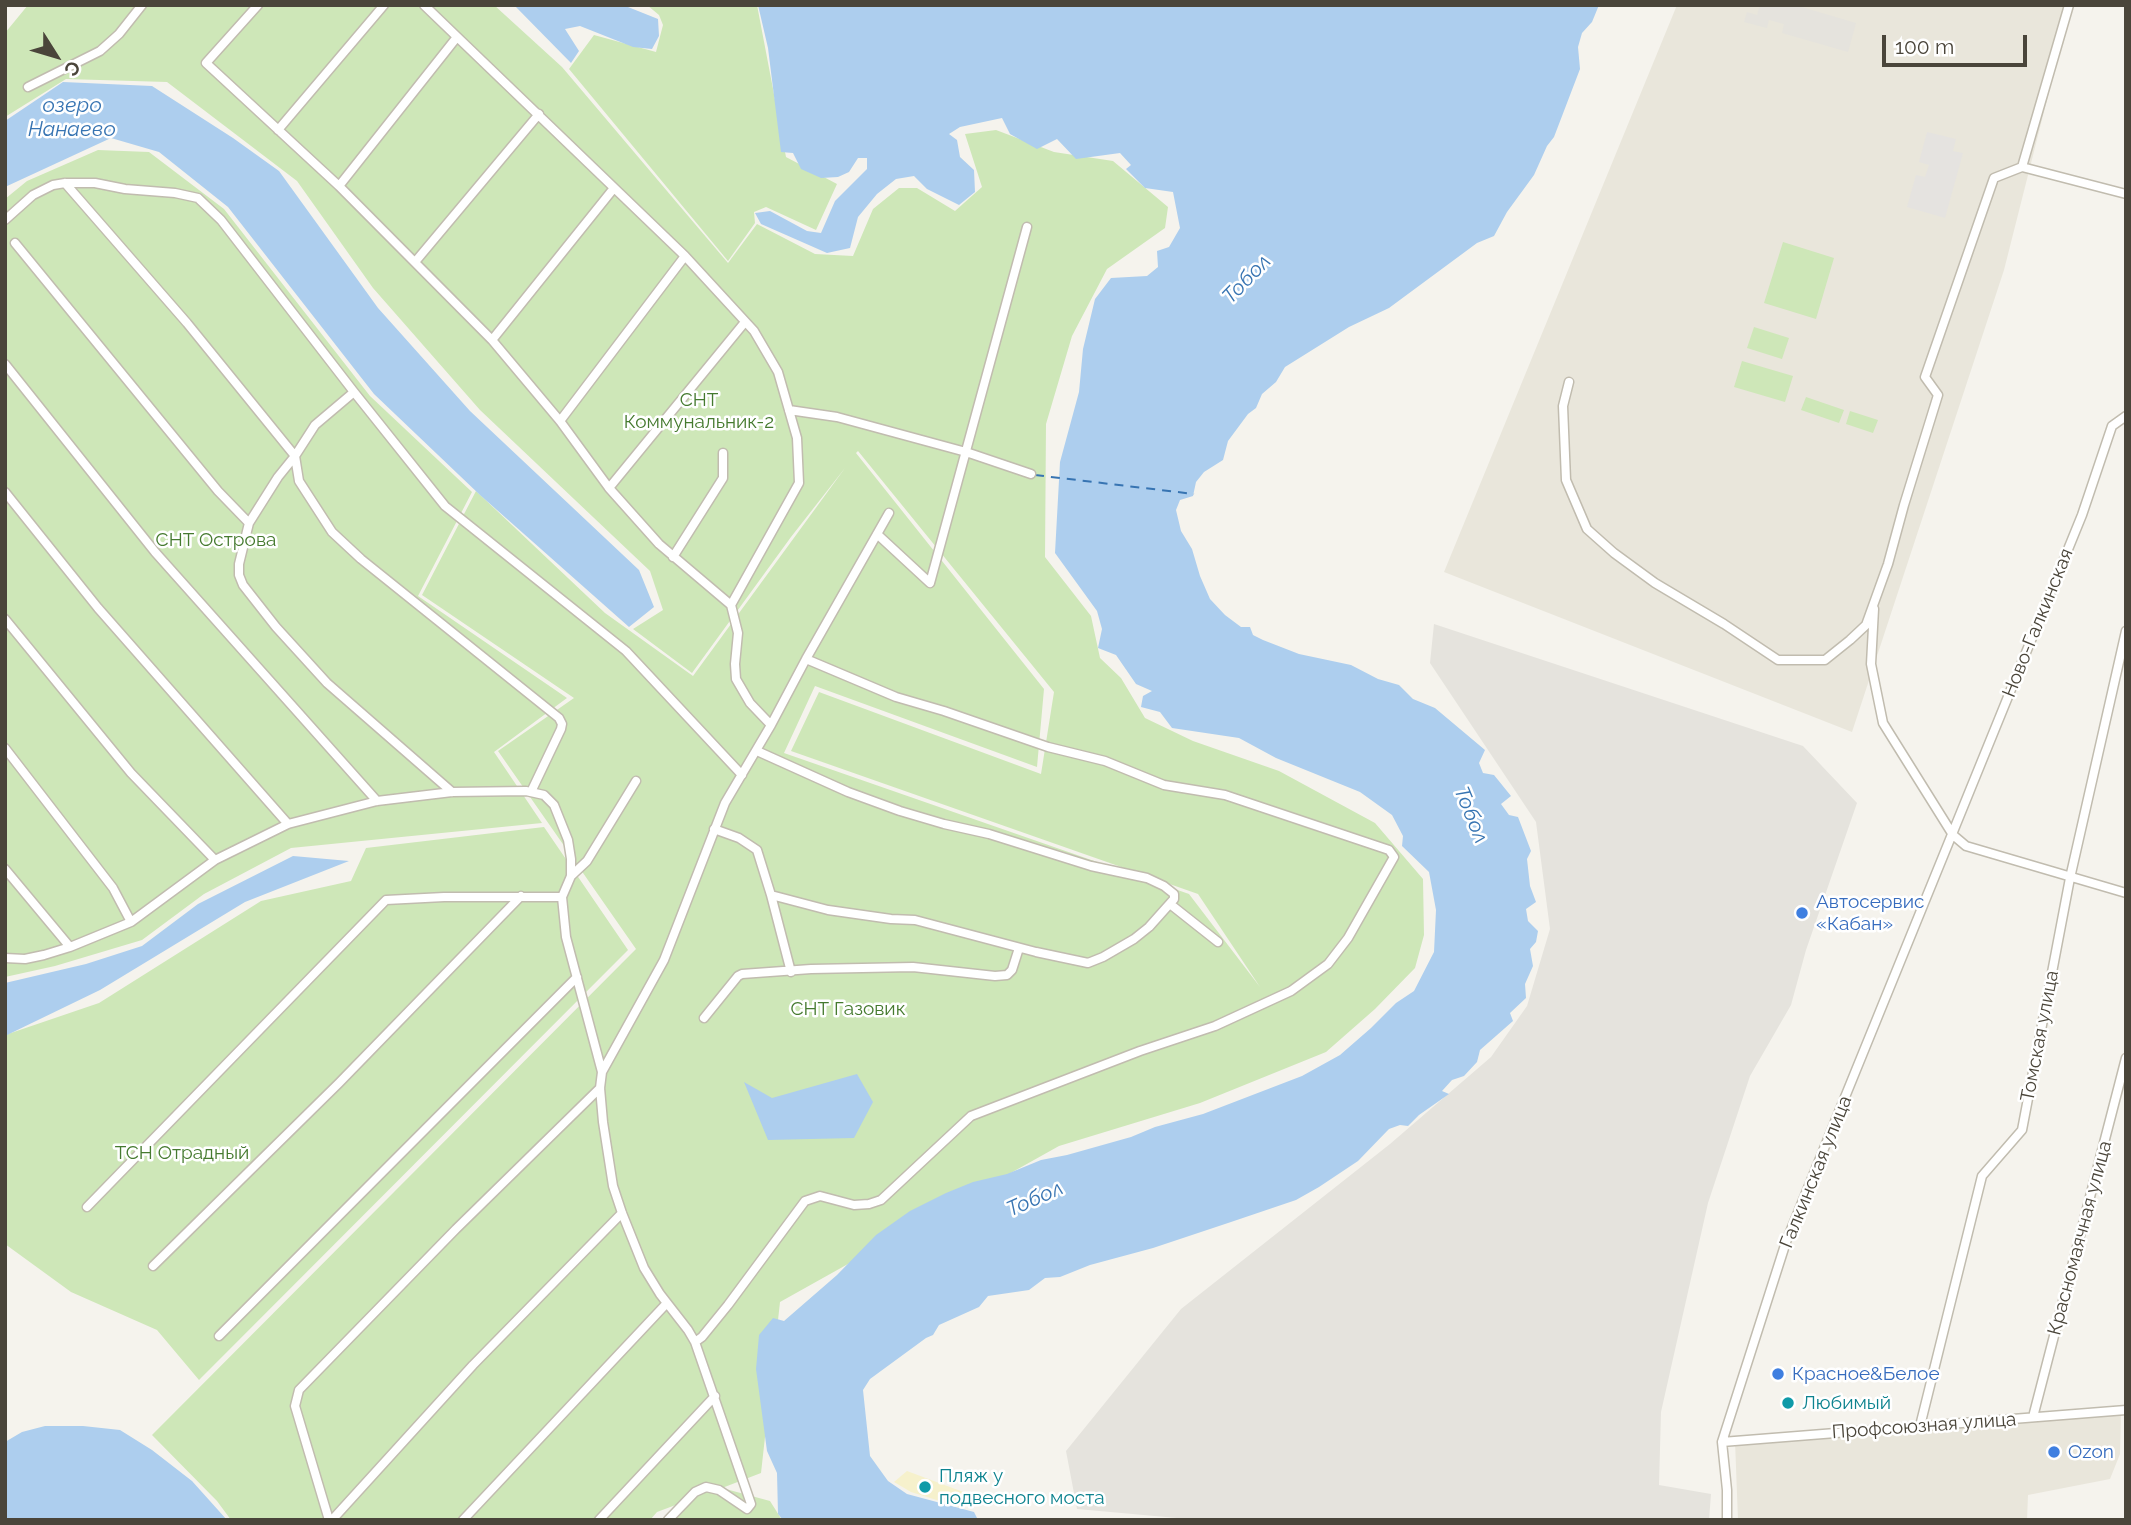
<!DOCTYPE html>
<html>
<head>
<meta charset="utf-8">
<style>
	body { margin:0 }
	#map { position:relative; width:2131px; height:1525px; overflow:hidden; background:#f5f3ed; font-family:Raleway,sans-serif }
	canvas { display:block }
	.frame { position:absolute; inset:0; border:7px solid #4a453a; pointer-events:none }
	.north { position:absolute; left:21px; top:21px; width:70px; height:70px; -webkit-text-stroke:5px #fff; paint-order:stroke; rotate:127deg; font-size:19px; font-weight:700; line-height:28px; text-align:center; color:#4a453a }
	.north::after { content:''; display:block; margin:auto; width:24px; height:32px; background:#4a453a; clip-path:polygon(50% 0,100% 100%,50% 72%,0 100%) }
	.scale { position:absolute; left:1882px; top:35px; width:145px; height:32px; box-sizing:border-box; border:4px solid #4a453a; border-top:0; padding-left:9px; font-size:21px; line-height:24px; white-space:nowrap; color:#4a453a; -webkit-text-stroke:5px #fff; paint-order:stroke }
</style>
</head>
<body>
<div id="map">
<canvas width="2131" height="1525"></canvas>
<div class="frame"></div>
<div class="north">С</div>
<div class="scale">100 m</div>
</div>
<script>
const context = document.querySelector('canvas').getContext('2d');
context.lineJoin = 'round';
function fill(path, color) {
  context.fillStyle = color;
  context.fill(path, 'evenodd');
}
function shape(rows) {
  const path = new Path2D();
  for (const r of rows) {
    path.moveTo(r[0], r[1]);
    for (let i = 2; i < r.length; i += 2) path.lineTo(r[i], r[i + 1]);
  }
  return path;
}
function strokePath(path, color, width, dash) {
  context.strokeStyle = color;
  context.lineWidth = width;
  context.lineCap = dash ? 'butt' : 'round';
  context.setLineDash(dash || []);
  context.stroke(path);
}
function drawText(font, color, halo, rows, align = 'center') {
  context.font = font + ' Raleway,sans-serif';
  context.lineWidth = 5;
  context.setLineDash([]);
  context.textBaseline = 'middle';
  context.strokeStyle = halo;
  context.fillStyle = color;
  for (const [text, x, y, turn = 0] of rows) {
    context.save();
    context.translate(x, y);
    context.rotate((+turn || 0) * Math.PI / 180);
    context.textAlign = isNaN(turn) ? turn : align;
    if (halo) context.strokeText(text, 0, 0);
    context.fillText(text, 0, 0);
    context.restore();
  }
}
fill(shape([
	[1677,5,2071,5,2004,270,1852,732,1444,572],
	[2121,1411,2120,1454,2110,1479,2028,1495,2027,1520,1738,1520,1735,1441]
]), '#e9e6db');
fill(shape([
	[1760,5,1795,5,1856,23,1848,52,1782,33,1784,24,1769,20,1767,28,1744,22,1747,12,1757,15],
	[1434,624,1803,746,1857,803,1806,950,1791,1005,1750,1076,1708,1203,1661,1412,1659,1485,1711,1494,1709,1520,1199,1520,1077,1509,1066,1451,1181,1309,1390,1144,1491,1057,1527,1006,1550,929,1536,822,1430,663]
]), '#e5e3dd');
fill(shape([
	[28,5,494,5,562,67,728,263,757,224,815,254,853,256,873,209,899,188,917,188,955,211,982,187,965,134,996,130,1054,152,1113,161,1168,207,1165,228,1107,269,1072,336,1046,424,1045,557,1091,616,1100,658,1121,678,1145,718,1193,741,1279,771,1375,823,1423,879,1424,935,1415,968,1375,1009,1326,1052,1200,1103,1059,1146,780,1302,761,1473,722,1488,770,1501,782,1520,667,1520,681,1503,657,1512,650,1520,231,1520,217,1501,152,1435,636,949,498,751,574,698,422,595,476,491,605,613,693,676,845,468,791,537,692,673,633,629,663,610,650,571,480,410,373,288,297,181,167,82,66,79,5,117,5,33],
	[858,451,1054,692,1041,774,819,692,791,751,1198,894,1260,987,1189,894,784,753,815,686,1037,767,1044,689,856,453],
	[647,5,757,5,786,157,837,184,816,230,766,207,754,212,755,223,728,261,569,69,594,35,656,52,663,25,659,15],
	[98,150,149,152,224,209,370,396,472,492,418,596,567,698,494,752,542,823,291,848,204,894,142,940,55,966,5,977,5,199,27,181],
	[1783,242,1834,258,1816,319,1764,303],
	[1754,327,1789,338,1782,359,1747,348],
	[1742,361,1793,376,1785,402,1734,387],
	[1806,397,1844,410,1839,423,1801,410],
	[1850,411,1878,420,1873,433,1846,424],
	[544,827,628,950,199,1380,157,1330,71,1292,5,1244,5,1035,99,1003,261,901,351,881,366,848]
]), '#cee7b8');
fill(shape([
	[907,1471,966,1493,962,1508,911,1492,894,1482]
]), '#f6f1cc');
fill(shape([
	[1927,132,1956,139,1953,151,1963,153,1945,218,1907,207,1916,175,1925,177,1929,165,1919,162]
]), '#e5e3e0');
fill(shape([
	[514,5,623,5,658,19,659,36,652,49,633,47,580,26,565,29,579,51,571,63],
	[758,5,1599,5,1592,22,1582,33,1578,47,1580,69,1554,137,1547,146,1534,175,1507,212,1494,236,1477,243,1389,308,1349,327,1285,367,1276,382,1262,394,1256,408,1248,414,1228,441,1223,460,1204,472,1196,482,1193,496,1180,500,1176,510,1181,531,1192,549,1200,576,1210,599,1225,615,1241,627,1250,627,1253,635,1263,640,1299,654,1351,665,1378,679,1399,685,1413,699,1435,708,1485,750,1479,763,1483,773,1494,775,1511,796,1501,804,1509,815,1518,817,1531,851,1527,859,1530,886,1536,902,1526,909,1528,921,1538,931,1536,942,1530,949,1533,966,1525,984,1526,998,1510,1013,1513,1021,1480,1050,1477,1062,1464,1076,1452,1080,1442,1091,1449,1094,1419,1115,1408,1126,1400,1125,1389,1129,1358,1161,1319,1187,1296,1200,1231,1222,1153,1248,1090,1265,1060,1277,1045,1278,1029,1290,988,1296,979,1307,939,1325,933,1335,926,1338,870,1379,863,1390,870,1456,888,1481,907,1494,974,1512,978,1520,783,1520,778,1514,777,1473,767,1451,756,1369,759,1335,773,1318,784,1321,837,1275,876,1235,910,1211,946,1193,973,1182,1007,1174,1041,1160,1067,1155,1131,1137,1155,1127,1203,1114,1302,1076,1340,1055,1371,1028,1396,1003,1414,991,1434,952,1436,910,1429,872,1402,846,1403,836,1392,815,1360,792,1276,758,1239,738,1172,728,1160,712,1141,707,1143,696,1152,691,1136,684,1116,655,1098,648,1102,629,1097,611,1055,553,1060,462,1079,392,1083,349,1095,299,1111,278,1147,276,1158,267,1157,251,1169,247,1180,228,1173,192,1145,188,1126,169,1131,165,1120,153,1076,159,1057,139,1037,149,1010,134,1002,118,960,127,949,134,957,140,960,157,974,170,975,192,959,205,927,189,914,176,896,179,877,194,858,217,850,248,827,253,761,224,755,213,770,211,807,231,821,233,835,201,867,169,867,158,858,158,849,172,838,177,821,178,801,169,793,153,781,152,768,48],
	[63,82,152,86,233,138,279,171,378,308,470,411,639,570,654,607,629,627,480,495,374,394,228,207,159,152,111,138,5,187,5,121],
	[293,856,349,861,245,902,100,990,5,1036,5,983,86,964,142,946,198,904],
	[857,1074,873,1102,854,1138,768,1140,744,1082,772,1098],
	[45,1426,83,1426,120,1430,152,1450,192,1481,227,1520,5,1520,5,1442,22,1432]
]), '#adceee');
strokePath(shape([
	[1035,475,1194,494]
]), '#3774b2', 2, [9, 7]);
const street = shape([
	[258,5,206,63,339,186,492,340,560,421,609,488,659,544,731,605,738,633,735,664,736,679,750,703,771,725,725,803,664,960,602,1072],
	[424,5,685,256,754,331,778,372,797,438,799,483,731,605],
	[28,87,100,51,119,34,142,5],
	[278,130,384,5],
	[2022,167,2069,5],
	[2022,167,2126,194],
	[65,183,187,323,295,456,299,481,332,532,361,559,559,718,562,724,561,729,531,792],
	[339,186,457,37],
	[5,220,33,195,53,185,65,183,95,183,125,189,175,193,198,198,221,220,354,392,445,506,626,651,742,775],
	[15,243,218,491,249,523],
	[415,262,539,114],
	[492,340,614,188],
	[5,364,155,552,377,801],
	[1569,382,1563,406,1566,480,1587,529,1614,553,1655,583,1724,624,1778,660,1825,660,1850,640,1866,625,1888,564,1904,505,1938,395,1925,377,1994,178,2022,167],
	[354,392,315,425,295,456,278,477,249,523,239,564,239,575,243,585,276,627,327,683,452,792],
	[789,410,837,417,966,452,1031,474],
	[560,421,685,256],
	[609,488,745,322],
	[5,492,98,608,288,824],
	[877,534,930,583,1027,227],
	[673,557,723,478,723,453],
	[1874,609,1871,664,1883,723,1953,835,1966,846,2126,893],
	[5,619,131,773,215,860],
	[771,725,806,659,889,513],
	[5,748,113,888,131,922],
	[714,829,739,838,757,850,771,895,828,910,891,919,915,920,1036,952,1088,963,1103,957,1134,939,1149,927,1174,899,1174,894,1164,886,1147,878,1091,866,989,834,944,824,900,811,848,792,757,751],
	[5,869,70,947],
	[571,876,587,861,636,781],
	[771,895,791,972],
	[1170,904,1218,942],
	[5,958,25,959,44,955,70,947,131,922,215,860,288,824,377,801,452,792,526,791,544,795,554,805,568,840,571,859,571,876,562,897],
	[704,1018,738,976,742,974,811,969,913,967,995,976,1007,975,1012,970,1019,948],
	[87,1207,386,900,444,897,562,897,566,937,602,1072,600,1088,603,1122,613,1186,622,1213,644,1268,660,1294,688,1330,695,1342,751,1504,747,1509,719,1490,706,1487,695,1492,668,1520],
	[153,1266,339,1083,521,896],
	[219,1336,577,977],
	[695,1342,702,1337,728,1305,805,1201,820,1196,854,1205,869,1204,881,1200,971,1116,1140,1051,1215,1026,1291,991,1328,964,1348,938,1394,857,1389,850,1225,795,1164,785,1105,761,1048,747,944,711,896,697,806,659],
	[2033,1417,2126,1058],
	[1920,1426,1982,1176,2022,1130,2070,878,2126,631],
	[1722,1442,2126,1410],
	[329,1520,295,1406,299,1390,456,1229,600,1088],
	[332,1520,473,1365,622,1213],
	[463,1520,667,1303],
	[599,1520,715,1396],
	[1727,1520,1727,1490,1722,1442,1786,1242,2082,515,2112,426,2126,416]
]);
strokePath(street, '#c1bcaf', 11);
strokePath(street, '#fff', 8);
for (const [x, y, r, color] of [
	[1802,913,7,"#3f7fe0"],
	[1778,1374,7,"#3f7fe0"],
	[1788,1403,7,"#0f9aa8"],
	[2054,1452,7,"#3f7fe0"],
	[925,1487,7,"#0f9aa8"]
]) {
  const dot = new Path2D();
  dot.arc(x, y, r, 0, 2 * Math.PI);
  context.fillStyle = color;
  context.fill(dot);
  strokePath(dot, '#fff', 2.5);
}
drawText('19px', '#457a2f', '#fff', [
	["СНТ",699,400],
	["Коммунальник-2",699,422],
	["СНТ Острова",216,540],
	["СНТ Газовик",848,1009],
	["ТСН Отрадный",182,1153]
]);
drawText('19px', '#4a453a', '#fff', [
	["Ново-Галкинская",2038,623,-68],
	["Томская улица",2040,1036,-79],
	["Галкинская улица",1816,1172,-68],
	["Красномаячная улица",2080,1238,-75],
	["Профсоюзная улица",1924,1426,-4]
]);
drawText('19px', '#366cbe', '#fff', [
	["Автосервис",1816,902],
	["«Кабан»",1816,924],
	["Красное&Белое",1792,1374],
	["Ozon",2068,1452]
], 'left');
drawText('19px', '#0d838f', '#fff', [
	["Любимый",1802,1403],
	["Пляж у",939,1476],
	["подвесного моста",939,1498]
], 'left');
drawText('italic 21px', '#3774b2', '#fff', [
	["озеро",72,106],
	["Нанаево",72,130],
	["Тобол",1247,279,-46],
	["Тобол",1471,815,68],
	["Тобол",1035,1199,-24]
]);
</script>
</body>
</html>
